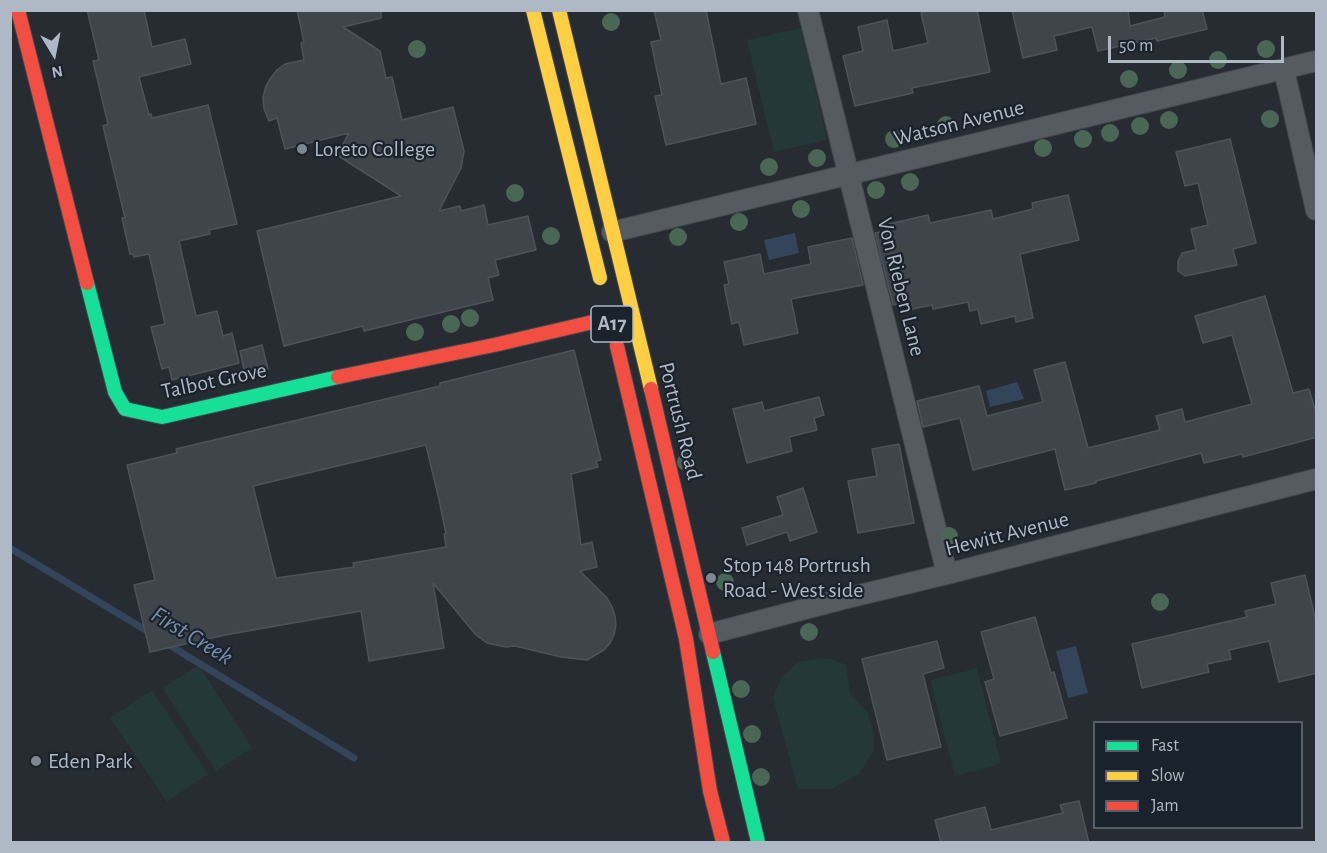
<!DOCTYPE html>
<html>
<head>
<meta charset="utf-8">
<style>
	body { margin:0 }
	#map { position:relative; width:1327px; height:853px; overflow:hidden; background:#262c32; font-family:"Alegreya Sans",sans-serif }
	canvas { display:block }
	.frame { position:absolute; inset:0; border:12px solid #afb8c5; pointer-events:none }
	.legend { position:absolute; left:1093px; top:721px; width:210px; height:108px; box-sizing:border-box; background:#1a222c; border:2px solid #565e69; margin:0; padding:8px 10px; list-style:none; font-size:18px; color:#afb8c5 }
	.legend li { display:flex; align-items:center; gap:12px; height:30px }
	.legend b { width:30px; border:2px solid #565e69 }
	.north { position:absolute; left:24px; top:24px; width:60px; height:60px; -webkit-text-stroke:4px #1a222c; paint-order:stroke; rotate:170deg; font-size:16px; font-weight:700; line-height:24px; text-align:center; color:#afb8c5 }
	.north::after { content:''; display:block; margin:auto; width:21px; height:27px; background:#afb8c5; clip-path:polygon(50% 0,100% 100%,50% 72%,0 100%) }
	.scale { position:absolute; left:1108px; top:36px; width:176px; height:27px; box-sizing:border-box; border:3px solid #afb8c5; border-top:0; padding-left:8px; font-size:18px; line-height:21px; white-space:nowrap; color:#afb8c5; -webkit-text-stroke:4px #1a222c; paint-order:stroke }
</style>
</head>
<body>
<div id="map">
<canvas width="1327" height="853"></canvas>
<div class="frame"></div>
<ul class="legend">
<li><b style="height:8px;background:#16e098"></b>Fast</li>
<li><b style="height:8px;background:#ffcf43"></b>Slow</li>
<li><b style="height:8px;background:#f24e42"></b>Jam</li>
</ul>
<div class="north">N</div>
<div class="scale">50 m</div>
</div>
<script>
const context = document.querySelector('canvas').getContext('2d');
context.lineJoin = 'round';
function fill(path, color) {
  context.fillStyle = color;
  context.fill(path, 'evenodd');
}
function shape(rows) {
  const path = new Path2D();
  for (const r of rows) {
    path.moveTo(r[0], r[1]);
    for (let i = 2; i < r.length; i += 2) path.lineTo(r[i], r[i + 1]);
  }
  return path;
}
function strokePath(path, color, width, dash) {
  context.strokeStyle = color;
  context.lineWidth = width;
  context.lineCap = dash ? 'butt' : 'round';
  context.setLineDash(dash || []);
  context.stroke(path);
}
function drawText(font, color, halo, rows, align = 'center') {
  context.font = font + ' "Alegreya Sans",sans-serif';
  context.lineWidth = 4.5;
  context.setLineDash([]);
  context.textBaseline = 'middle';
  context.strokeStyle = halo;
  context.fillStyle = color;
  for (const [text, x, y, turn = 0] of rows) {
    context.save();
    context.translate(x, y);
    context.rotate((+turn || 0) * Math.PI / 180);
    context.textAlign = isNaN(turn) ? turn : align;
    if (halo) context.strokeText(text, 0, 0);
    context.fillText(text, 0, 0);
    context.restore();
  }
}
fill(shape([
	[801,28,827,140,774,152,747,40],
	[821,658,832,659,846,665,850,694,867,712,873,728,874,750,859,774,831,789,798,789,773,698,781,678,798,662],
	[199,665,252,748,216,771,162,688],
	[977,668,1001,764,955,776,930,680],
	[152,690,208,774,167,802,110,718]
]), '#243739');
fill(shape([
	[795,233,799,253,769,260,764,240],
	[1017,382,1024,399,990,407,986,391],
	[1076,646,1088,693,1068,698,1056,651]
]), '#34455b');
strokePath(shape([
	[10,548,152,634],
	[166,643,354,758]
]), '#34455b', 7);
const building = shape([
	[87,10,144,10,152,47,185,39,191,64,139,77,149,115,151,114,152,118,208,105,237,224,209,230,210,234,179,241,196,316,217,311,223,336,232,333,239,363,172,380,169,367,162,369,151,327,165,324,149,254,134,257,133,254,130,254,122,218,125,218,103,126,108,124,93,61,99,60,87,10],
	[297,10,381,10,381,18,343,27,380,51,386,78,392,77,402,120,453,107,464,151,461,168,439,211,460,206,461,211,484,205,488,225,528,216,536,250,495,260,499,275,488,278,493,300,364,331,363,326,284,346,257,231,401,196,337,155,349,133,285,149,277,118,269,121,264,109,263,97,266,86,270,79,277,70,285,64,304,60,301,43,304,42,297,10],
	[654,10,706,10,721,84,746,78,756,124,666,145,655,96,662,95,651,42,661,40,654,10],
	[931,10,977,10,990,72,912,88,913,93,855,106,843,56,863,51,858,27,887,20,893,51,928,43,921,13,931,10],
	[1012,10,1128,10,1130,26,1165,17,1164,10,1202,10,1207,29,1157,41,1156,38,1098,51,1092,27,1054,36,1057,50,1023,58,1012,10],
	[1230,139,1256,243,1233,249,1237,265,1185,276,1178,271,1178,261,1182,253,1196,250,1191,229,1208,225,1198,183,1185,186,1176,152,1230,139],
	[1068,195,1079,240,1020,254,1033,318,1016,322,1015,316,981,324,978,309,970,311,968,302,933,309,932,305,908,310,906,303,893,305,875,233,890,230,889,224,928,215,930,223,991,210,993,219,1033,209,1032,203,1068,195],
	[852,238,863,285,791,299,798,333,744,345,739,322,732,324,724,285,729,284,724,262,760,254,764,274,811,264,808,247,852,238],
	[1265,296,1293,393,1309,389,1317,416,1317,437,1243,457,1242,454,1204,463,1201,453,1096,481,1096,483,1065,490,1055,449,973,470,960,418,923,427,917,401,979,386,987,416,1043,402,1034,370,1065,362,1088,448,1160,430,1156,416,1182,409,1185,422,1252,404,1232,335,1203,343,1195,316,1265,296],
	[262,345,268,369,245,374,240,351,262,345],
	[574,350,601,460,596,461,598,467,571,474,581,545,592,542,597,567,580,571,607,598,612,607,615,616,616,625,614,635,610,643,604,650,587,660,561,657,515,646,506,647,487,643,476,635,433,583,444,648,369,661,361,611,225,635,150,652,134,585,155,580,127,465,177,453,176,449,440,386,440,383,574,350],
	[426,445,439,500,446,534,444,534,446,547,353,563,354,567,276,578,253,486,426,445],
	[819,397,824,415,814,418,817,430,789,437,792,451,747,463,733,409,762,402,764,411,819,397],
	[899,444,914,523,858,533,848,481,877,476,872,449,899,444],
	[803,488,817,532,790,541,787,532,747,545,742,528,783,515,777,497,803,488],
	[1305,575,1317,626,1317,673,1279,682,1269,641,1229,650,1231,659,1207,664,1209,672,1142,688,1132,644,1247,617,1245,611,1276,604,1271,583,1305,575],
	[1035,617,1051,673,1054,672,1067,718,1000,736,985,682,994,679,981,632,1035,617],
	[937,641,944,668,923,674,941,747,887,760,862,659,937,641],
	[1079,801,1089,843,941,843,935,820,985,807,991,830,1063,813,1060,805,1079,801]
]);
fill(building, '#40454b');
strokePath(building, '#4e535b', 1.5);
const street = shape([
	[808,10,947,574],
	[1284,70,1316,210],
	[612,232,1316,61],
	[709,634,847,598,947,574,1316,479]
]);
const fast = shape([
	[87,283,115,392,125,409,162,417,338,377],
	[713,652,758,842]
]);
const slow = shape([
	[533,10,600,278],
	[559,10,651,389]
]);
const jam = shape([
	[18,10,87,283],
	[617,346,686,639,710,791,723,842],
	[338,377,494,345,610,318],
	[651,389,713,652]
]);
strokePath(street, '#42474b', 22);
strokePath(fast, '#42474b', 16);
strokePath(slow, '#42474b', 16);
strokePath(jam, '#42474b', 16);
strokePath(street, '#565a61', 20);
strokePath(fast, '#16e098', 14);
strokePath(slow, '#ffcf43', 14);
strokePath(jam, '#f24e42', 14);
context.fillStyle = '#4a6654';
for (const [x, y] of [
	[611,22],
	[417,49],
	[1266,49],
	[1218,60],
	[1178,70],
	[1129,79],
	[1270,119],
	[1169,120],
	[946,125],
	[1140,126],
	[1110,133],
	[894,139],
	[1083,139],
	[1043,148],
	[817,158],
	[769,167],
	[910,182],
	[876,190],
	[515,193],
	[801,209],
	[739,222],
	[551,236],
	[678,237],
	[470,318],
	[451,324],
	[415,332],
	[686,462],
	[949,536],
	[725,582],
	[1160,602],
	[809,632],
	[741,689],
	[752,734],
	[761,777]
]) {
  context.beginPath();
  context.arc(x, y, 9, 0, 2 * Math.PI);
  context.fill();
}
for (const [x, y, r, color] of [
	[302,149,6,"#7f8792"],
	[711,578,6,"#7f8792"],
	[36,761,6,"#7f8792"]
]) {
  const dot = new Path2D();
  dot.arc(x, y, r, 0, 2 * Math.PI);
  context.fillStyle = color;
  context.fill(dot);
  strokePath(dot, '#1a222c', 2);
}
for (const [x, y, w] of [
	[612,324,42]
]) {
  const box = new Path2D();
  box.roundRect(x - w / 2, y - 18, w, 36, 4.5);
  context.fillStyle = '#1a222c';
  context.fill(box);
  strokePath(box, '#afb8c5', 1.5);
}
drawText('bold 21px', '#afb8c5', null, [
	["A17",612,324]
]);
drawText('22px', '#afb8c5', '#1a222c', [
	["Watson Avenue",959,123,-14],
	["Von Rieben Lane",901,287,76],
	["Talbot Grove",214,381,-12],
	["Portrush Road",680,421,76],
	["Hewitt Avenue",1007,534,-14]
]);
drawText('22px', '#afb8c5', '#1a222c', [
	["Loreto College",314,149],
	["Stop 148 Portrush",723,565],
	["Road - West side",723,590],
	["Eden Park",48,761]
], 'left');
drawText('italic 24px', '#778fad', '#1a222c', [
	["First Creek",192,636,31]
]);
</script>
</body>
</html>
